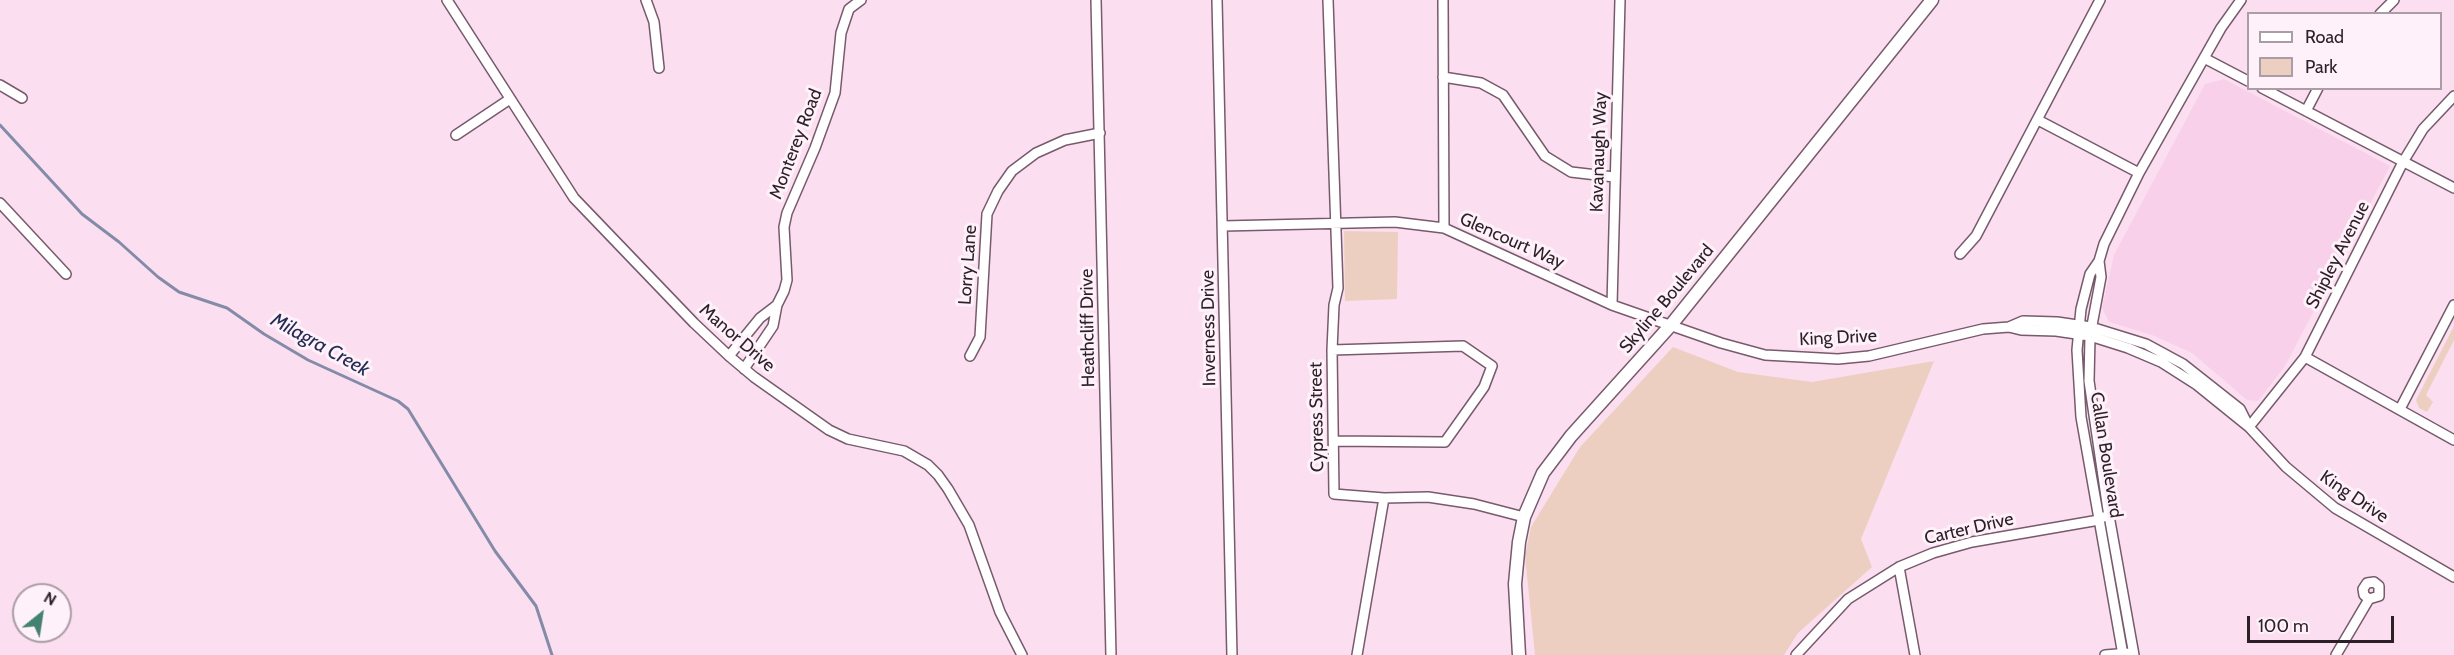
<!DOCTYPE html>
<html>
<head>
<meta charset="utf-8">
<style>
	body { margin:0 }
	#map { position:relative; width:2454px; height:655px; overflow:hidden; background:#fbdff0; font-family:Cabin,sans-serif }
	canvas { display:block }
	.legend { position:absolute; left:2247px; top:12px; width:195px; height:78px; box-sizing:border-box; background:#fff1f9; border:2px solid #ab9da5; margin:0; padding:8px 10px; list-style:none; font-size:18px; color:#2c1f27 }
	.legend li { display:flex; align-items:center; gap:12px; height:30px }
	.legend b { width:30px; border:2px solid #ab9da5 }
	.north { position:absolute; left:12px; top:583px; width:60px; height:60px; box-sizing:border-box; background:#fff1f9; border:2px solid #ab9da5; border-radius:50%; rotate:30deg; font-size:16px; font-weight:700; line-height:24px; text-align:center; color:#2c1f27 }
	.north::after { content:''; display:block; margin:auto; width:21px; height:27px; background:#428271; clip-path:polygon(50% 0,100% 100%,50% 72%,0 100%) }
	.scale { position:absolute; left:2247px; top:616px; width:147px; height:27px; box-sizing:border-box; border:3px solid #2c1f27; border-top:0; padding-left:8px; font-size:18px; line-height:21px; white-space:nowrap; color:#2c1f27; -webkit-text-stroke:4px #fff1f9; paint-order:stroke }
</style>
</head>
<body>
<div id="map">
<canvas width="2454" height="655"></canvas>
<ul class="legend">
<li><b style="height:8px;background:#fff"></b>Road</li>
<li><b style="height:16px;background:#edcfc1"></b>Park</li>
</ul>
<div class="north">N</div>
<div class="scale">100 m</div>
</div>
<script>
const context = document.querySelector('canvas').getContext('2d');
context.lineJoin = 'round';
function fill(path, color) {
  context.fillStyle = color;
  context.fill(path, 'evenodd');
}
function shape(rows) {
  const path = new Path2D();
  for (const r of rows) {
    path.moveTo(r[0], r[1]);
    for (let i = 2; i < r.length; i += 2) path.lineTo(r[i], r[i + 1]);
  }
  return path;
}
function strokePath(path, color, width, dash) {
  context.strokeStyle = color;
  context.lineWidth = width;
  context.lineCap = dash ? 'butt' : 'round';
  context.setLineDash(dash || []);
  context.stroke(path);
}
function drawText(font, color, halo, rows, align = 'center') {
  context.font = font + ' Cabin,sans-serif';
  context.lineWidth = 6;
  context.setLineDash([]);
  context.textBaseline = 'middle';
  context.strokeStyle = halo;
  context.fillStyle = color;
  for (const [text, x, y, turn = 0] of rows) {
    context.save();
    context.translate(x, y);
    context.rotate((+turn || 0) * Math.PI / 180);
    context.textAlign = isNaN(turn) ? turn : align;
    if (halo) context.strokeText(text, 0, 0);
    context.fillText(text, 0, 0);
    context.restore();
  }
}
fill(shape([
	[2224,79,2390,166,2285,366,2258,401,2247,400,2192,353,2152,335,2109,322,2102,308,2114,255,2205,84]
]), '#f9d0e9');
fill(shape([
	[1344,231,1398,232,1397,299,1345,301],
	[2454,326,2454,340,2426,395,2433,402,2427,412,2419,408,2416,400],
	[1673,347,1738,372,1812,382,1934,361,1861,539,1872,567,1798,633,1784,655,1535,655,1525,556,1531,527,1580,447]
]), '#edcfc1');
strokePath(shape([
	[0,125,82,214,119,242,158,277,179,292,227,308,264,334,308,360,398,401,408,409,495,551,536,606,552,655]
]), '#848ba8', 3);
const minor = shape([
	[447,0,574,198,694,323,729,356,754,377,829,430,848,439,904,451,928,465,938,475,948,489,969,525,1000,612,1022,655],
	[646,0,654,22,659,68],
	[1096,0,1111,655],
	[1217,0,1232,655],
	[1328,0,1338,288,1334,305,1332,350,1334,494,1384,498,1428,497,1474,504,1524,517],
	[1443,0,1444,228],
	[2380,14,2394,0],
	[2204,58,2248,81],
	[1443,77,1481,83,1503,95,1545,156,1571,172,1614,177],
	[0,85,22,98],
	[2262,88,2454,188],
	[2306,111,2318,88],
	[2038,120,2139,173],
	[456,135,510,99],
	[0,203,66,274],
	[1223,226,1395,222,1444,228,1612,305,1721,343,1765,355,1838,359,1869,356,1983,329,2009,327,2023,321,2057,322,2091,327,2146,344,2183,364,2240,409,2249,427],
	[1960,254,1976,236,2100,0],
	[2099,261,2101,277,2090,336,2089,381,2108,510,2134,655],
	[1612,305,1620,0],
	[2009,327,2021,330,2056,331,2090,336,2128,348,2161,362,2197,385,2249,427,2286,467,2335,508,2454,577],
	[1332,350,1463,346,1492,366,1484,387,1445,442,1334,441],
	[729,356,760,318,777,305],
	[970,356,980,337,987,214,998,191,1012,171,1036,153,1065,140,1100,133],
	[2305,357,2454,440],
	[744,369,773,326,777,305,784,291,787,280,784,227,787,213,815,148,835,93,841,33,849,9,861,0],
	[2400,409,2454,305],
	[2249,427,2305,357,2403,162,2423,129,2454,96],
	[1899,567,1915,655],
	[1357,655,1384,498],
	[1796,655,1848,599,1899,567,1933,553,1972,542,2099,520,2103,517],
	[2105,655,2129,653],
	[2123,655,2081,417,2077,350,2081,309,2090,274,2099,261,2104,244,2139,173,2221,28,2241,0],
	[2336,655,2369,599,2379,596,2379,586,2374,582,2367,583,2363,589,2364,595,2369,599]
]);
const major = shape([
	[1519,655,1515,584,1519,542,1524,517,1543,473,1571,436,1671,325,1932,0]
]);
strokePath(minor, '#775a6c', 12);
strokePath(major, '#775a6c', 15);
strokePath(minor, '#fff', 9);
strokePath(major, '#fff', 12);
drawText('18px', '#2c1f27', '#fff1f9', [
	["Monterey Road",796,144,-69],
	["Kavanaugh Way",1599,152,-88],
	["Glencourt Way",1512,241,24],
	["Shipley Avenue",2338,255,-63],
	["Lorry Lane",968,265,-86],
	["Skyline Boulevard",1667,299,-50],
	["Heathcliff Drive",1088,328,-91],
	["Inverness Drive",1209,328,-91],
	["Manor Drive",737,338,41],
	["King Drive",1838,338,-3],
	["Cypress Street",1317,417,-91],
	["Callan Boulevard",2106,455,81],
	["King Drive",2354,497,34],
	["Carter Drive",1969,529,-13]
]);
drawText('italic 20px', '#252d55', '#fff1f9', [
	["Milagra Creek",320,345,29]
]);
</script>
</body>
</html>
